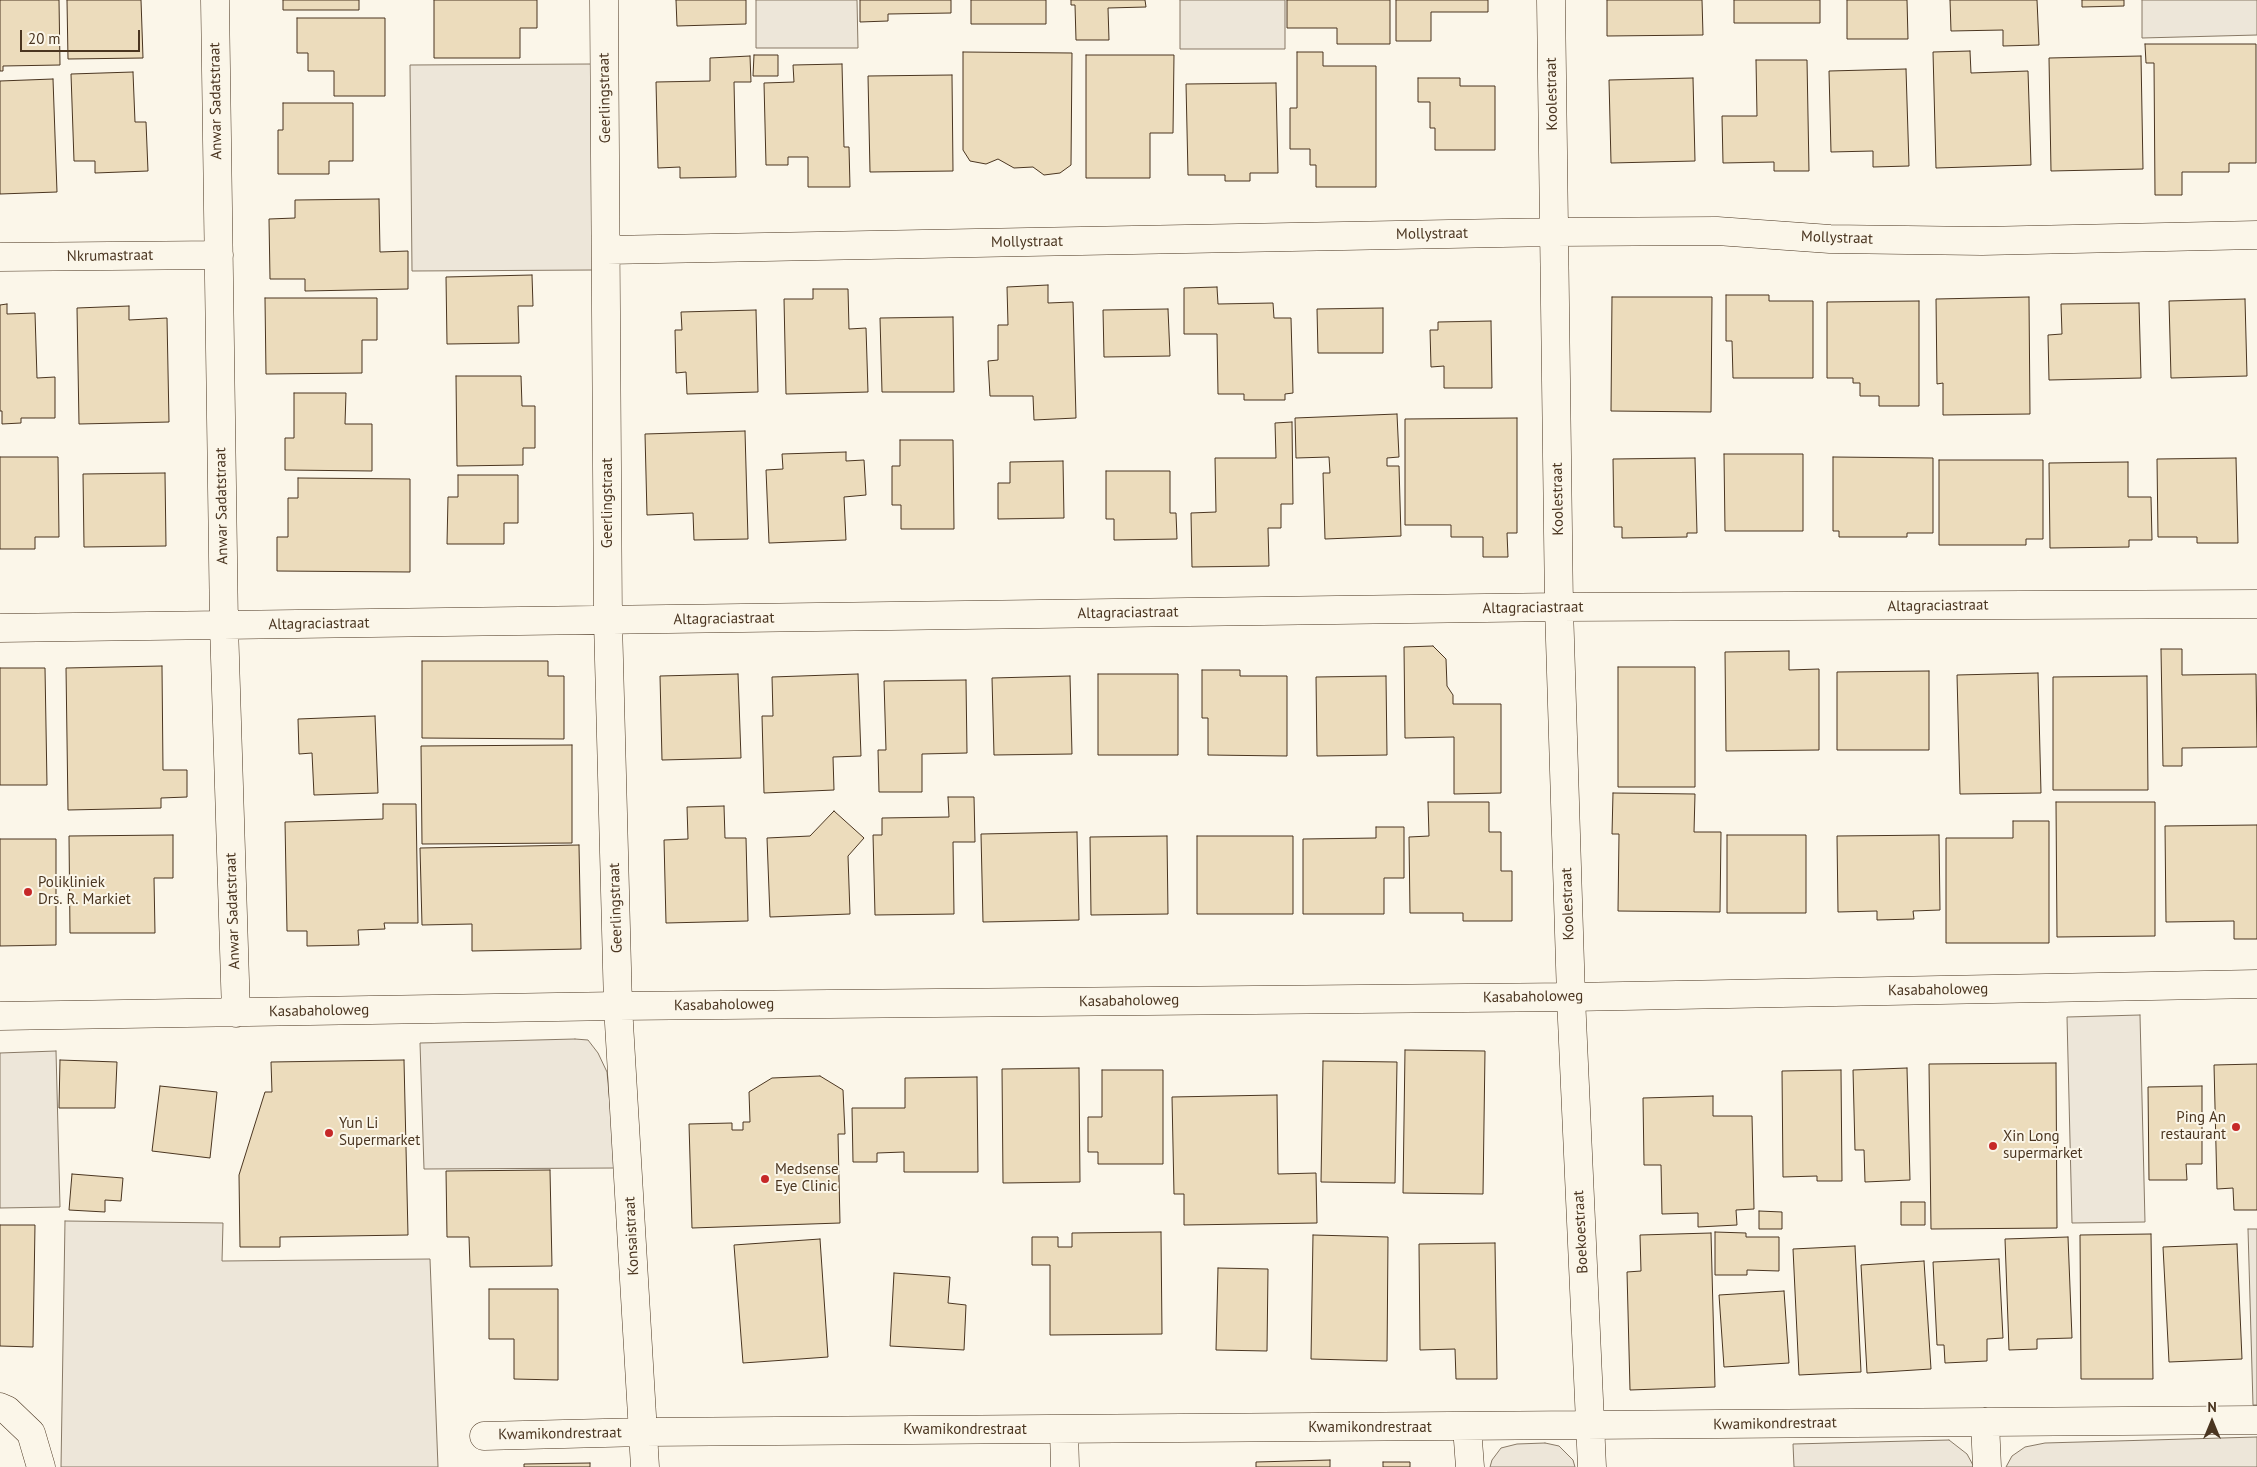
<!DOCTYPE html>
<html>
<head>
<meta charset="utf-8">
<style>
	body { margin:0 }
	#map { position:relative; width:2257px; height:1467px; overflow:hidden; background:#fbf6e9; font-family:"PT Sans",sans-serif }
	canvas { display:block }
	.north { position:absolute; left:2187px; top:1397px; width:50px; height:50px; -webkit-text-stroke:4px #fbf6e9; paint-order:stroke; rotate:0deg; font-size:14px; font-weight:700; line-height:20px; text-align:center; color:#4a3520 }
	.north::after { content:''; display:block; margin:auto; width:18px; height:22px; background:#4a3520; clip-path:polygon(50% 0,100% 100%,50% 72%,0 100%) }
	.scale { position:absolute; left:20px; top:30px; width:120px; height:22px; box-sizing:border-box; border:2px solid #4a3520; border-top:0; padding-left:6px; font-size:15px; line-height:18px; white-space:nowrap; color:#4a3520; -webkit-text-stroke:4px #fbf6e9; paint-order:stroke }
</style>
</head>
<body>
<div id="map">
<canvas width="2257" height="1467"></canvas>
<div class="north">N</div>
<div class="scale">20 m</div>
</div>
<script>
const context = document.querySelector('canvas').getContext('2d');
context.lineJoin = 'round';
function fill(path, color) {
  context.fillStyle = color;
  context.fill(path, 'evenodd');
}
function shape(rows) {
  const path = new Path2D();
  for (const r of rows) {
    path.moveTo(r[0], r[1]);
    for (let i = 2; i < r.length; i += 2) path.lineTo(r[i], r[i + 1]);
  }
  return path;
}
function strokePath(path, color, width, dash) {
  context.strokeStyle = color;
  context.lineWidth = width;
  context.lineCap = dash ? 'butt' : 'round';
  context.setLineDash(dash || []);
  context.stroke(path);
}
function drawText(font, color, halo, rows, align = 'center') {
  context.font = font + ' "PT Sans",sans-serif';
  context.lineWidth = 4;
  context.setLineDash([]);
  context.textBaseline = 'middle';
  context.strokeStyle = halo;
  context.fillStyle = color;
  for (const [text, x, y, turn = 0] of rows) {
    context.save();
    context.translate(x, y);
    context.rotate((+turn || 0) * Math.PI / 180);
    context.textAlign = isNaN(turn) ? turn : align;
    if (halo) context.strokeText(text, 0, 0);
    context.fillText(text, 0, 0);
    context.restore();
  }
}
const green = shape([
	[756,0,857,0,858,48,756,48,756,0],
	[1180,0,1285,0,1285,49,1180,49,1180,0],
	[2142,0,2257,0,2257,35,2142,38,2142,0],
	[593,64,594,270,412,271,410,65,593,64],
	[2140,1015,2145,1222,2072,1223,2067,1017,2140,1015],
	[575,1039,588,1040,598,1053,607,1072,616,1168,424,1169,420,1043,575,1039],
	[56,1051,60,1207,0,1208,0,1053,56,1051],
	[65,1221,223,1223,222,1261,430,1259,438,1467,61,1467,65,1221],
	[2248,1229,2257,1229,2257,1405,2253,1405,2248,1229],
	[2257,1437,2257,1467,2006,1467,2012,1456,2025,1447,2045,1443,2257,1437],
	[1949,1440,1967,1454,1974,1467,1794,1467,1793,1444,1949,1440],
	[1545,1443,1559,1446,1573,1460,1575,1467,1490,1467,1492,1460,1501,1448,1517,1444,1545,1443]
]);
fill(green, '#ede6d9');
strokePath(green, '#887966', 1);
const building = shape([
	[0,0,59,0,60,65,3,66,3,71,0,71,0,0],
	[67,0,141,0,143,58,68,59,67,0],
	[283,0,359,0,359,10,283,10,283,0],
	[434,0,537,0,537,28,520,28,520,58,434,58,434,0],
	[676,0,746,0,746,24,677,26,676,0],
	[860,0,951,0,951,13,888,14,888,21,860,22,860,0],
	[971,0,1046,0,1046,24,971,24,971,0],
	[1071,0,1145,0,1146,7,1108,8,1109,40,1076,40,1075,5,1071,5,1071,0],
	[1287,0,1390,0,1390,44,1337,44,1337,28,1287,28,1287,0],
	[1396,0,1488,0,1488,12,1431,12,1431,41,1396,41,1396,0],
	[1607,0,1702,0,1703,35,1607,36,1607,0],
	[1734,0,1820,0,1820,23,1734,23,1734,0],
	[1847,0,1907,0,1908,39,1847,39,1847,0],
	[1950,0,2037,0,2039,45,2003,46,2003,30,1951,31,1950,0],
	[2082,0,2124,0,2124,6,2082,7,2082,0],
	[297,18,385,18,385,96,334,96,334,71,308,71,308,53,297,53,297,18],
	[2145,44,2256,44,2256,163,2229,163,2229,172,2182,172,2182,195,2155,195,2154,63,2146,63,2145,44],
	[1970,51,1971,73,2028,71,2031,165,1936,168,1933,52,1970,51],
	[963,52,1072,53,1071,165,1060,173,1044,175,1033,167,1014,168,998,159,986,164,970,161,963,150,963,52],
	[1297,52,1323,52,1323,66,1376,66,1376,187,1316,187,1316,165,1310,165,1310,149,1290,149,1290,108,1297,108,1297,52],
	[754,55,778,55,778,76,753,76,754,55],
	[1086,55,1174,55,1173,133,1150,133,1150,178,1086,178,1086,55],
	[750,56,751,82,734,82,736,177,680,178,680,167,658,168,656,82,710,81,710,58,750,56],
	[2141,56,2143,169,2051,171,2049,58,2141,56],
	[1756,60,1807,60,1809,171,1774,171,1774,162,1723,163,1722,116,1757,116,1756,60],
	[842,64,844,147,849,147,850,187,808,187,808,157,788,157,788,165,766,165,764,83,794,82,793,65,842,64],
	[1906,69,1909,166,1873,167,1873,151,1831,152,1829,71,1906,69],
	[133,72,135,122,146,122,148,171,95,173,95,161,74,161,71,74,133,72],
	[952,75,953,171,870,172,868,76,952,75],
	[1418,78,1460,78,1460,86,1495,86,1495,150,1435,150,1435,128,1430,128,1430,102,1418,102,1418,78],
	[1693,78,1695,161,1611,163,1609,80,1693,78],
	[53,79,57,192,0,194,0,81,53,79],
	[1276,83,1278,173,1250,173,1250,181,1225,181,1225,175,1188,175,1186,84,1276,83],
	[283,103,353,103,353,161,329,161,329,174,278,174,278,130,283,130,283,103],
	[379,199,380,252,408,251,408,289,305,291,305,279,270,279,269,219,295,218,295,200,379,199],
	[532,275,533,306,518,306,519,343,447,344,446,277,532,275],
	[1048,285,1048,303,1073,302,1076,418,1034,420,1033,396,990,396,988,361,998,360,998,325,1008,325,1007,287,1048,285],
	[1217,287,1218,304,1273,303,1274,318,1291,318,1293,393,1285,394,1285,400,1244,400,1244,394,1218,394,1217,334,1184,334,1184,288,1217,287],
	[813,289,848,289,849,329,866,328,868,392,786,394,784,299,813,299,813,289],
	[1726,295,1769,295,1769,301,1813,301,1813,378,1733,378,1732,341,1726,341,1726,295],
	[1612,297,1712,297,1711,412,1611,411,1612,297],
	[2029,297,2030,414,1943,415,1943,383,1937,384,1936,299,2029,297],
	[265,298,377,298,377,340,362,340,362,373,266,374,265,298],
	[2245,299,2247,376,2171,378,2169,301,2245,299],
	[1919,301,1919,406,1879,406,1879,396,1860,396,1860,383,1853,383,1853,378,1827,378,1827,302,1919,301],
	[2139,303,2141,378,2049,380,2048,335,2062,334,2061,304,2139,303],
	[7,304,7,314,35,313,37,378,55,377,55,418,21,418,21,423,2,424,2,411,0,411,0,305,7,304],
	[129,306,129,320,167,318,169,422,79,424,77,308,129,306],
	[1383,308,1383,353,1318,353,1317,309,1383,308],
	[1168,309,1170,356,1104,357,1103,310,1168,309],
	[756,310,758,392,687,394,686,372,676,373,675,330,682,330,681,312,756,310],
	[953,317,954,392,882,392,880,318,953,317],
	[1491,321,1492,388,1444,388,1444,366,1431,367,1430,330,1438,330,1438,322,1491,321],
	[456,376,521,376,522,406,535,406,535,448,523,448,523,465,457,466,456,376],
	[294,393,346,393,345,424,372,424,372,471,285,470,285,438,294,438,294,393],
	[1397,414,1399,457,1387,458,1387,466,1399,466,1401,536,1325,539,1323,473,1330,473,1329,457,1296,458,1295,418,1397,414],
	[1517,418,1517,533,1507,533,1508,557,1483,557,1483,537,1451,537,1451,525,1405,525,1405,419,1517,418],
	[1292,422,1293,504,1281,504,1281,528,1268,528,1269,566,1192,567,1191,513,1216,512,1215,458,1276,458,1275,423,1292,422],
	[745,431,748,539,694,540,693,513,647,515,645,434,745,431],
	[900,440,953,440,954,529,901,529,901,505,892,505,892,466,900,466,900,440],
	[846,452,846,461,864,460,866,495,844,497,846,540,769,543,766,470,783,469,782,454,846,452],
	[1724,454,1803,454,1803,531,1725,531,1724,454],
	[0,457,58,457,59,537,35,537,35,549,0,549,0,457],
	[1833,457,1933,458,1933,533,1907,533,1907,537,1839,537,1839,531,1833,531,1833,457],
	[1695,458,1697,533,1687,533,1687,537,1622,538,1622,527,1614,527,1613,459,1695,458],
	[2236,458,2238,543,2197,543,2197,537,2158,537,2157,459,2236,458],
	[1939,460,2043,460,2043,539,2026,539,2026,545,1939,545,1939,460],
	[1063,461,1064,518,998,519,998,483,1010,483,1010,462,1063,461],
	[2128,462,2128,497,2151,497,2152,540,2129,540,2129,547,2050,548,2049,463,2128,462],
	[1106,471,1170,471,1170,513,1176,513,1177,539,1114,540,1114,519,1106,519,1106,471],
	[165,473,166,546,84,547,83,474,165,473],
	[458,475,518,475,518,523,504,523,504,544,447,544,448,497,458,497,458,475],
	[298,478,410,479,410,572,277,571,277,537,288,537,288,498,298,498,298,478],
	[1433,646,1446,659,1447,686,1453,695,1453,704,1501,704,1501,793,1454,794,1454,737,1405,738,1404,647,1433,646],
	[2161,649,2182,649,2182,675,2256,674,2257,747,2182,748,2182,766,2163,766,2161,649],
	[1789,651,1789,670,1819,669,1819,750,1726,751,1725,652,1789,651],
	[422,661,548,661,548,676,564,676,564,739,422,738,422,661],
	[162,666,163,770,187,770,187,797,161,798,161,808,68,810,66,668,162,666],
	[1618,667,1695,667,1695,787,1618,787,1618,667],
	[0,668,45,668,47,785,0,785,0,668],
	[1202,670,1240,670,1240,676,1287,676,1287,756,1208,755,1208,718,1202,718,1202,670],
	[1929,671,1929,750,1837,750,1837,672,1929,671],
	[2038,673,2041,793,1960,794,1957,675,2038,673],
	[738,674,741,758,662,760,660,676,738,674],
	[858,674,861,756,833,757,834,790,764,793,762,716,773,716,772,677,858,674],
	[1098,674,1178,674,1178,755,1098,755,1098,674],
	[1070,676,1072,754,994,755,992,678,1070,676],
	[1386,676,1387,755,1317,756,1316,677,1386,676],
	[2147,676,2148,790,2053,790,2053,677,2147,676],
	[966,680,967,753,922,754,922,792,879,792,878,750,886,750,884,681,966,680],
	[375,716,378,793,314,795,312,753,299,754,298,719,375,716],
	[572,745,572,843,422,844,421,746,572,745],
	[1613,793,1695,794,1694,832,1721,832,1720,912,1618,911,1619,834,1612,834,1613,793],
	[948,797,974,797,975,842,953,842,954,914,875,915,873,835,882,835,882,818,949,817,948,797],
	[1428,802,1489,802,1489,832,1501,832,1501,871,1512,871,1512,921,1463,921,1463,913,1410,913,1409,837,1429,836,1428,802],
	[2056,802,2155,802,2155,936,2057,937,2056,802],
	[383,804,416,804,418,923,384,923,385,929,358,930,359,945,307,946,307,931,287,931,285,822,383,819,383,804],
	[724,806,725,838,746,838,748,921,666,923,664,840,688,839,687,807,724,806],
	[834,811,864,838,848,856,850,914,770,917,767,838,810,836,834,811],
	[2013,821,2049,821,2049,943,1946,943,1946,838,2013,838,2013,821],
	[2257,825,2257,939,2234,939,2234,921,2166,922,2165,826,2257,825],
	[1376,827,1404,827,1404,878,1384,878,1384,914,1303,914,1303,839,1376,838,1376,827],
	[1077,832,1079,920,983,922,981,834,1077,832],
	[173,835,173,878,154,878,155,933,70,933,69,836,173,835],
	[1727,835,1806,835,1806,913,1727,913,1727,835],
	[1939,835,1940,910,1913,911,1914,919,1877,920,1877,911,1838,912,1837,836,1939,835],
	[1167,836,1168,914,1091,915,1090,837,1167,836],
	[1197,836,1293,836,1293,914,1197,914,1197,836],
	[0,839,56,839,56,945,0,946,0,839],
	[579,845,581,949,472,951,472,924,422,925,420,848,579,845],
	[1405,1050,1485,1051,1483,1194,1403,1193,1405,1050],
	[60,1060,117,1062,115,1108,59,1108,60,1060],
	[404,1060,408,1235,280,1237,280,1247,240,1247,239,1175,265,1092,272,1092,271,1062,404,1060],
	[1323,1061,1397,1062,1395,1183,1321,1182,1323,1061],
	[2056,1063,2057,1228,1931,1229,1929,1064,2056,1063],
	[2257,1064,2257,1210,2234,1210,2233,1188,2217,1189,2214,1065,2257,1064],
	[1079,1068,1080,1182,1003,1183,1002,1069,1079,1068],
	[1907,1068,1910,1180,1865,1182,1864,1150,1855,1150,1853,1070,1907,1068],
	[1102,1070,1163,1070,1163,1164,1098,1164,1098,1152,1088,1152,1088,1117,1102,1117,1102,1070],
	[1841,1070,1842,1181,1817,1181,1817,1176,1783,1177,1782,1071,1841,1070],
	[820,1076,843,1090,845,1134,838,1134,840,1223,692,1228,689,1124,732,1123,732,1130,743,1130,743,1122,750,1122,749,1092,772,1078,820,1076],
	[977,1077,978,1172,904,1172,904,1152,877,1153,877,1162,853,1162,852,1108,905,1108,905,1078,977,1077],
	[160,1086,217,1092,210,1158,152,1151,160,1086],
	[2202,1086,2202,1164,2186,1164,2187,1180,2149,1180,2148,1087,2202,1086],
	[1277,1095,1278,1174,1316,1173,1317,1223,1184,1225,1184,1194,1174,1194,1172,1097,1277,1095],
	[1713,1096,1713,1116,1752,1116,1754,1209,1736,1210,1737,1225,1698,1227,1698,1213,1662,1214,1661,1165,1644,1165,1643,1098,1713,1096],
	[550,1170,552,1266,470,1267,469,1237,447,1237,446,1171,550,1170],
	[72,1174,123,1178,121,1201,105,1200,105,1212,69,1210,72,1174],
	[1901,1202,1925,1202,1925,1225,1901,1225,1901,1202],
	[1759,1211,1782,1212,1782,1229,1759,1229,1759,1211],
	[0,1225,35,1225,33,1347,0,1346,0,1225],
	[1161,1232,1162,1334,1050,1335,1050,1265,1032,1265,1032,1237,1058,1237,1058,1247,1072,1247,1072,1233,1161,1232],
	[1715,1232,1746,1233,1746,1237,1779,1237,1779,1271,1747,1270,1747,1275,1715,1275,1715,1232],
	[1711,1233,1715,1387,1630,1390,1627,1272,1641,1271,1640,1235,1711,1233],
	[2151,1234,2153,1379,2081,1379,2080,1235,2151,1234],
	[1313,1235,1388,1237,1387,1361,1311,1359,1313,1235],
	[2068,1237,2072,1338,2037,1339,2037,1349,2009,1350,2005,1239,2068,1237],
	[820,1239,828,1357,743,1363,734,1245,820,1239],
	[1495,1243,1497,1379,1456,1379,1455,1349,1420,1350,1419,1244,1495,1243],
	[2237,1244,2242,1359,2169,1362,2163,1247,2237,1244],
	[1855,1246,1861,1372,1799,1375,1793,1249,1855,1246],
	[1999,1259,2003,1338,1987,1339,1987,1361,1945,1363,1944,1345,1937,1345,1933,1262,1999,1259],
	[1924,1261,1931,1369,1867,1373,1861,1265,1924,1261],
	[1218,1268,1268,1269,1267,1351,1216,1350,1218,1268],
	[894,1273,950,1277,948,1303,966,1305,964,1350,890,1346,894,1273],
	[489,1289,558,1289,558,1380,514,1379,514,1339,489,1339,489,1289],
	[1784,1291,1789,1363,1724,1367,1719,1295,1784,1291],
	[1330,1460,1330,1467,1256,1467,1256,1462,1330,1460],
	[1383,1462,1410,1462,1410,1467,1383,1467,1383,1462],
	[590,1463,590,1467,524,1467,524,1464,590,1463]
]);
fill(building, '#ecdcbc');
strokePath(building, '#4a3520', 1);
const minor = shape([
	[215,0,224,625,236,1013],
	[604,0,608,621,618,1006,645,1467],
	[1551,0,1559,607,1571,997,1592,1467],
	[607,250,1554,232,1717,231,1830,239,1982,241,2257,235],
	[0,257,219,255],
	[0,628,1559,607,2257,604],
	[0,1016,618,1006,1571,997,2257,984],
	[0,1407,7,1410,31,1433,41,1467],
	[1985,1422,1987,1467],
	[1467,1427,1470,1467],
	[1064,1430,1065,1467],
	[484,1436,644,1432,2257,1420]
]);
strokePath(minor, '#4a3520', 29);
strokePath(minor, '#fbf6e9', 28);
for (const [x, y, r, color] of [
	[28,892,5,"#c62828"],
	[2236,1127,5,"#c62828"],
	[329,1133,5,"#c62828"],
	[1993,1146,5,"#c62828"],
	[765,1179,5,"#c62828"]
]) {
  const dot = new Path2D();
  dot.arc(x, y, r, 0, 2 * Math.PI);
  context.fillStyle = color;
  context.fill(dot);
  strokePath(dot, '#fbf6e9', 2);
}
drawText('15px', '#4a3520', '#fbf6e9', [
	["Koolestraat",1552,94,-91],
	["Geerlingstraat",605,98,-91],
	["Anwar Sadatstraat",216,101,-91],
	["Mollystraat",1432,234,-1],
	["Mollystraat",1837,238,2],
	["Mollystraat",1027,242,-1],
	["Nkrumastraat",110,256,-1],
	["Koolestraat",1558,499,-91],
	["Geerlingstraat",608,503,-90],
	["Anwar Sadatstraat",222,506,-91],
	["Altagraciastraat",1938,606,-1],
	["Altagraciastraat",1533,608,-1],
	["Altagraciastraat",1128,613,-1],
	["Altagraciastraat",724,619,-1],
	["Altagraciastraat",319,624,-1],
	["Koolestraat",1568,904,-92],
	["Geerlingstraat",616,908,-92],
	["Anwar Sadatstraat",233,911,-92],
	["Kasabaholoweg",1938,990,-1],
	["Kasabaholoweg",1533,997,-1],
	["Kasabaholoweg",1129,1001,-1],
	["Kasabaholoweg",724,1005,-1],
	["Kasabaholoweg",319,1011,-1],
	["Boekoestraat",1581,1232,-93],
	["Konsaistraat",632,1236,-93],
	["Kwamikondrestraat",1775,1424,-1],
	["Kwamikondrestraat",1370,1428],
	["Kwamikondrestraat",965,1430],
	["Kwamikondrestraat",560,1434,-1]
]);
drawText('15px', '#4a3520', '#fbf6e9', [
	["Polikliniek",38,883],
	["Drs. R. Markiet",38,900],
	["Ping An",2226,1118,"right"],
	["restaurant",2226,1135,"right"],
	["Yun Li",339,1124],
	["Supermarket",339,1141],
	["Xin Long",2003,1137],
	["supermarket",2003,1154],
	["Medsense",775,1170],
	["Eye Clinic",775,1187]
], 'left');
</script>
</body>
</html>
